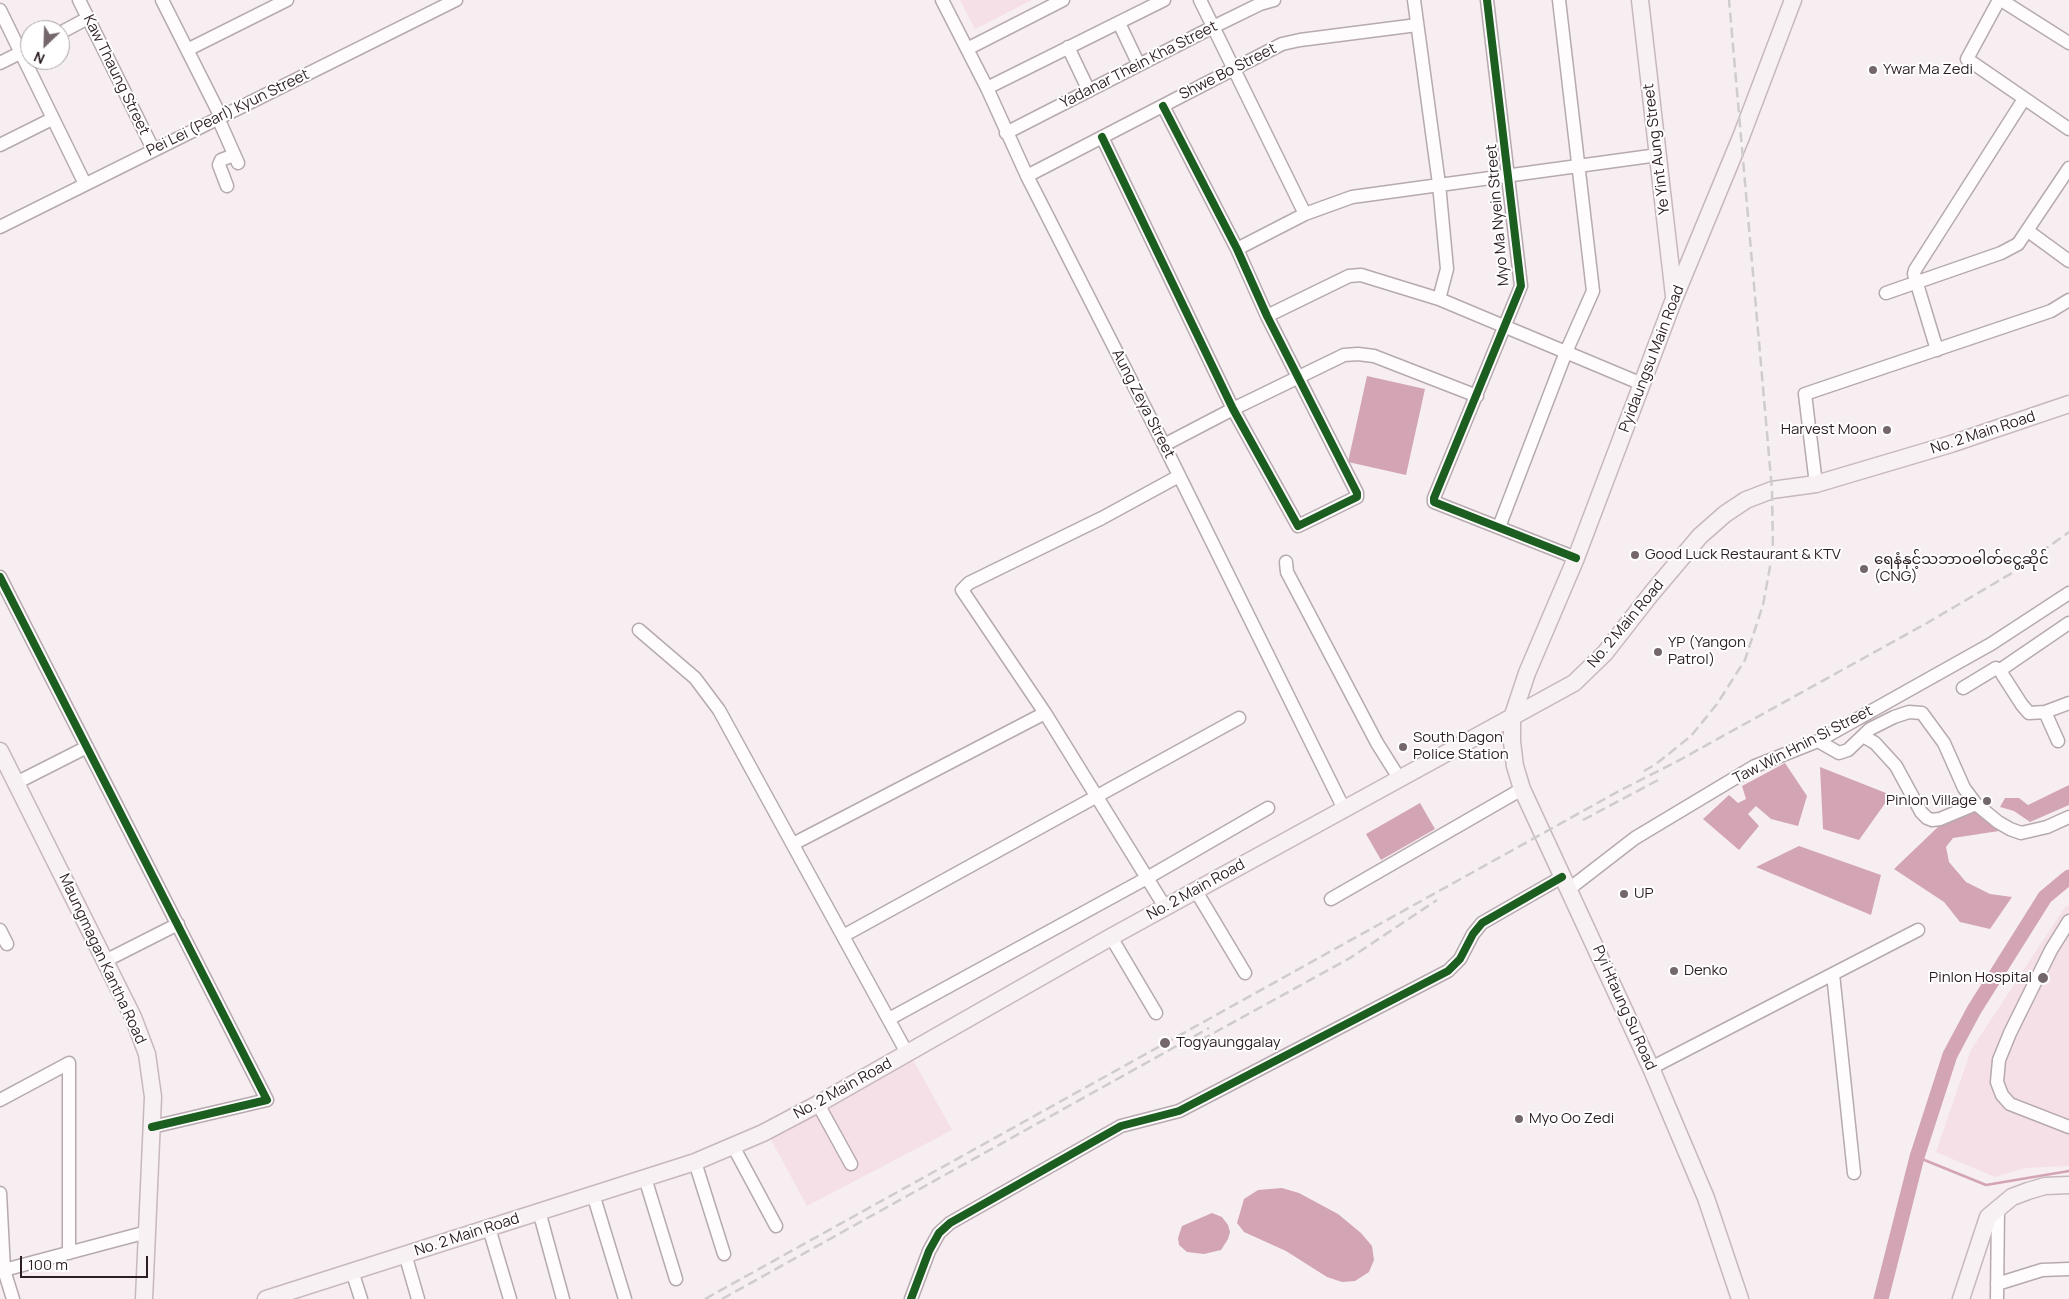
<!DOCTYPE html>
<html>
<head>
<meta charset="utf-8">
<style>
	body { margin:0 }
	#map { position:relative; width:2069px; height:1299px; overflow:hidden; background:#f7eef1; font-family:Manrope,sans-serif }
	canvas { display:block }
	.north { position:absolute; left:20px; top:20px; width:50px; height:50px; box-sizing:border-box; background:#fff; border:1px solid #aba5a7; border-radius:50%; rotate:204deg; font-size:14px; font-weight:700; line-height:20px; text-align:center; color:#2d1e23 }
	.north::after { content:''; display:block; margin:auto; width:18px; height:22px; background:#74676b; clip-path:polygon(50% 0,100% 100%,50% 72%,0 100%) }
	.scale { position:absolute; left:20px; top:1256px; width:128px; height:22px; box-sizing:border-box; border:2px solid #2d1e23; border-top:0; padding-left:6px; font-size:15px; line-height:18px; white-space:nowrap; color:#2d1e23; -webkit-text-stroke:4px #fff; paint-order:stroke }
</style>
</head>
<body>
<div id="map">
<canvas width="2069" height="1299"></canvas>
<div class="north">N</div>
<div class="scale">100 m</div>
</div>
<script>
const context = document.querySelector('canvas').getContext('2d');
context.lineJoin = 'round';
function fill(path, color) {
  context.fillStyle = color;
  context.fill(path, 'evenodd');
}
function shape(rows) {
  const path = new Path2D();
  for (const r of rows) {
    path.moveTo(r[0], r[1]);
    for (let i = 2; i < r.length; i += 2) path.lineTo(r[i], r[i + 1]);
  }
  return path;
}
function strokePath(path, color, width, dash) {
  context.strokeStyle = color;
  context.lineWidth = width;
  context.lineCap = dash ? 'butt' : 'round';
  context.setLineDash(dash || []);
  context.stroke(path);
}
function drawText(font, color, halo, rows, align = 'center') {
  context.font = font + ' Manrope,"Noto Sans Myanmar",sans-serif';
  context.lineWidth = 4;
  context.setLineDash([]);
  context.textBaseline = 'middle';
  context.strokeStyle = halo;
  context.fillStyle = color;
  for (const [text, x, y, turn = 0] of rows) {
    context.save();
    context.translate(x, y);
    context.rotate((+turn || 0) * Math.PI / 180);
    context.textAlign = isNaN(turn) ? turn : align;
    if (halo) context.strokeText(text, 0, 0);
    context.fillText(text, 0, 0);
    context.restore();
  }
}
fill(shape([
	[960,0,1032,0,975,29],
	[2069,905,2069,1166,2025,1168,1995,1177,1936,1152,1971,1050,2065,907],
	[912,1058,952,1130,807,1206,770,1138]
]), '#f4e0e6');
fill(shape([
	[1367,376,1425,389,1406,475,1348,462],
	[1785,763,1807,796,1798,826,1771,819,1756,806,1748,814,1759,826,1739,850,1703,819,1729,795,1738,803,1746,799,1742,786],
	[1820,767,1891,795,1859,840,1823,829],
	[2069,785,2069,805,2030,822,2014,811,2000,807,2005,798,2019,798,2028,805],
	[1420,803,1435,829,1381,860,1366,834],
	[1979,810,1999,831,1953,838,1946,847,1949,862,1966,882,1990,894,2012,897,1990,929,1960,922,1944,902,1894,869,1939,826],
	[1799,846,1881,875,1871,915,1756,867],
	[1282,1188,1299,1193,1338,1214,1361,1233,1372,1246,1374,1260,1369,1272,1355,1281,1342,1282,1327,1277,1286,1251,1244,1232,1237,1223,1244,1199,1258,1190],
	[1212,1213,1222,1217,1228,1225,1230,1232,1228,1239,1221,1250,1204,1254,1187,1252,1179,1245,1178,1238,1182,1226]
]), '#d3a4b4');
strokePath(shape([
	[1917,1157,1986,1185,2069,1171]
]), '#d3a4b4', 2.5);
strokePath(shape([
	[1881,1299,1917,1157,1950,1055,1974,1010,2045,897,2069,877]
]), '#d3a4b4', 15);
const minor = shape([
	[79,0,153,149],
	[162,0,221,117],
	[942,0,987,88,1027,176,1164,445,1344,809],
	[1200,0,1305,214],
	[1414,0,1439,184,1447,269,1439,299],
	[1487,0,1521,286,1434,498,1434,502,1576,558],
	[1999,0,1967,59,2069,129],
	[2001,0,2069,43],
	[0,10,85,184],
	[1119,23,1139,65],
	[60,33,88,18],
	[1068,47,1089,91],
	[967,49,1063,0],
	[187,50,287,0],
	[0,63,30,48],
	[987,88,1164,0],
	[218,118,238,163],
	[1006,133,1213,27,1260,4,1274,0],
	[1102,137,1233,409,1298,526,1357,497,1357,493,1267,316,1237,249,1163,106],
	[0,145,52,119],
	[1027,176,1282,44,1300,40,1417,25],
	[227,186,219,165,221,160,234,155],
	[0,227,456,0],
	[2028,231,2069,261],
	[1237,249,1305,214,1352,197,1658,155],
	[1886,293,2001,253,2018,244,2069,168],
	[1267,316,1349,276,1361,275,1439,299,1642,384],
	[1937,350,1914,274,1915,270,2024,99],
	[1164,445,1233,409,1344,355,1358,354,1374,356,1477,396],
	[1816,484,1805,394,2051,311,2069,300],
	[1499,527,1566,352,1593,291,1559,0],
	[1286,562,1287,572,1377,743,1399,778],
	[0,577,267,1100,152,1127],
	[2069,623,2003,668,2002,674,2022,705,2029,713,2045,712,2069,703],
	[639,630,695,678,719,710,907,1053],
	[1963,688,1996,668,2002,671],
	[2045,712,2058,741],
	[1863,736,1875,743,1896,766,1921,812,1927,818,1932,820,1940,819,1976,804],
	[1818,741,1839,753,1848,750,1870,729,1894,717,1909,712,1922,713,1944,743,1964,788,1976,804,1998,822,2010,829,2021,833,2047,827,2069,817],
	[16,783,87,747],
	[793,844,1045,713],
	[1569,889,1635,838,1755,766,1818,741,1991,644,2069,593],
	[1196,891,1245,973],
	[1331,899,1522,789],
	[1165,907,1045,713,962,590,969,583,1102,518,1179,476],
	[2069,921,2051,950,2010,1033,1999,1060,1997,1082,2002,1095,2010,1104,2069,1127],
	[0,930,7,944],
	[843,936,1239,718],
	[1111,937,1156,1013],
	[105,961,178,924],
	[1833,974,1854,1173],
	[889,1019,1147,878,1268,808],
	[1651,1068,1918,930],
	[0,1100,69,1063,69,1253],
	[818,1104,851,1164],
	[733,1146,776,1226],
	[695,1162,724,1254],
	[645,1178,676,1279],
	[0,1193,4,1270,13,1299],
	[593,1194,625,1299],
	[539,1211,563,1299],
	[489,1228,510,1299],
	[405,1254,418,1299],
	[4,1270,147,1232],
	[352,1271,361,1299],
	[1997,1284,2042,1270,2069,1269],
	[911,1299,929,1251,939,1233,950,1223,1121,1126,1179,1111,1448,971,1460,959,1473,934,1482,923,1562,877],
	[1997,1299,1998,1208]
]);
const major = shape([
	[1640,0,1674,296],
	[0,751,133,1017,147,1054,153,1097,144,1299],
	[266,1299,695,1162,763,1133,818,1104,1111,937,1574,683,1605,653,1651,594,1700,536,1725,514,1746,500,1772,490,1816,484,1951,444,2069,404],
	[1740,1299,1706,1198,1651,1068,1522,789,1515,766,1512,742,1512,718,1527,673,1576,558,1674,299,1741,137,1793,0],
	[1961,1299,1988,1217,2012,1197,2028,1191,2045,1186,2069,1185]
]);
strokePath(minor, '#b6aaae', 15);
strokePath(major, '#c7b8bd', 19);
strokePath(minor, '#fefcfd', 12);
strokePath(major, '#f8f1f3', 16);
strokePath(shape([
	[1644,771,1656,764,1691,736,1717,704,1745,660,1763,605,1773,550,1772,490,1729,0],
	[1583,820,1660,779],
	[1201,1040,1350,958,1437,900],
	[705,1299,1619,791,1676,762,1927,623,2012,573,2069,532],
	[722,1299,1209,1028]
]), '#cfcccd', 2.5, [10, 5]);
strokePath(shape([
	[1487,0,1521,286,1434,498,1434,502,1576,558],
	[1102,137,1233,409,1298,526,1357,497,1357,493,1267,316,1237,249,1163,106],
	[0,577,267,1100,152,1127],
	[911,1299,929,1251,939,1233,950,1223,1121,1126,1179,1111,1448,971,1460,959,1473,934,1482,923,1562,877]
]), '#1b5e20', 8);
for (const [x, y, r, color] of [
	[1873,70,5,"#74676b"],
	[1887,430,5,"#74676b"],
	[1635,555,5,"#74676b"],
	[1864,569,5,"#74676b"],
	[1658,652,5,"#74676b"],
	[1403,747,5,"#74676b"],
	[1987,801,5,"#74676b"],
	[1624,894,5,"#74676b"],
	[1674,971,5,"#74676b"],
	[2043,978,6,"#74676b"],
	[1165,1043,6,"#74676b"],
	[1519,1119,5,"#74676b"]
]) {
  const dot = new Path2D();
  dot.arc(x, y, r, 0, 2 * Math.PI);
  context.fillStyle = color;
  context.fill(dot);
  strokePath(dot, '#fff', 2);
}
drawText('15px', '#2d1e23', '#fff', [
	["Yadanar Thein Kha Street",1139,65,-27],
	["Shwe Bo Street",1228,72,-27],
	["Kaw Thaung Street",116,75,64],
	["Pei Lei (Pearl) Kyun Street",228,113,-26],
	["Ye Yint Aung Street",1657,149,-97],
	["Myo Ma Nyein Street",1498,215,-95],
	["Pyidaungsu Main Road",1652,359,-69],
	["Aung Zeya Street",1143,404,63],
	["No. 2 Main Road",1983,433,-18],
	["No. 2 Main Road",1626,624,-50],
	["Taw Win Hnin Si Street",1803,745,-27],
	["No. 2 Main Road",1196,890,-29],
	["Maungmagan Kantha Road",102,959,65],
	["Pyi Htaung Su Road",1624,1008,66],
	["No. 2 Main Road",843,1089,-29],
	["No. 2 Main Road",467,1235,-18]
]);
drawText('15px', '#2d1e23', '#fff', [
	["Ywar Ma Zedi",1883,70],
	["Harvest Moon",1877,430,"right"],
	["Good Luck Restaurant & KTV",1645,555],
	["ရေနံနှင့်သဘာဝဓါတ်ငွေ့ဆိုင်",1874,560],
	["(CNG)",1874,577],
	["YP (Yangon",1668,643],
	["Patrol)",1668,660],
	["South Dagon",1413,738],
	["Police Station",1413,755],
	["Pinlon Village",1977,801,"right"],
	["UP",1634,894],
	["Denko",1684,971],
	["Pinlon Hospital",2032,978,"right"],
	["Togyaunggalay",1176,1043],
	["Myo Oo Zedi",1529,1119]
], 'left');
</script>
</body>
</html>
